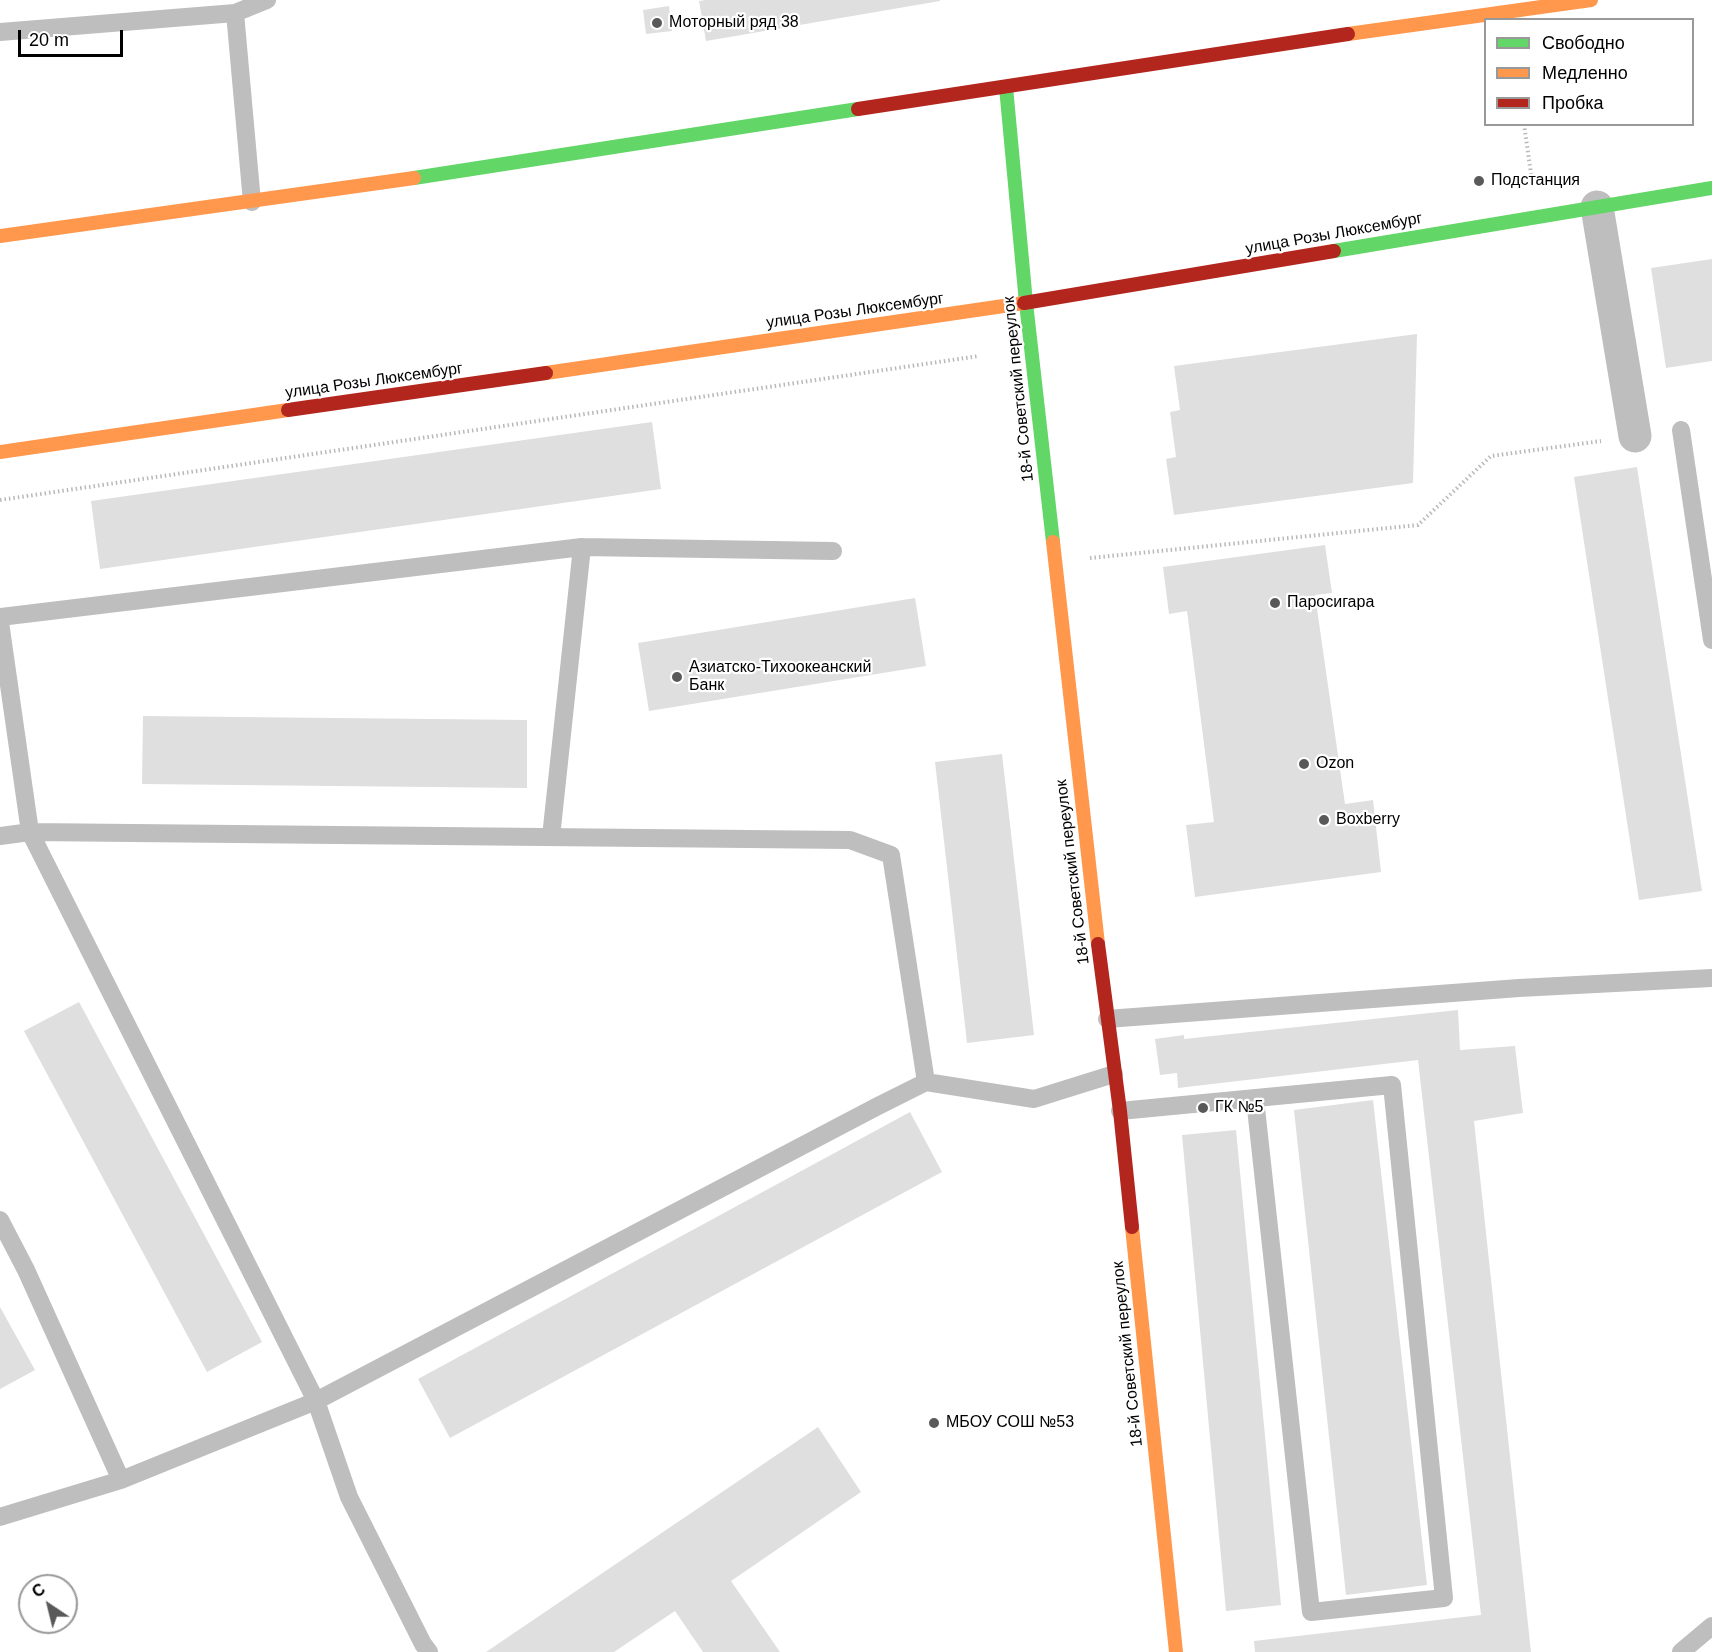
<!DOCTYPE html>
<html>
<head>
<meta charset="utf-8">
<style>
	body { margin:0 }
	#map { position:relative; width:1712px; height:1652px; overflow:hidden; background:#fff; font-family:Helvetica,sans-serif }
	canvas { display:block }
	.legend { position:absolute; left:1484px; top:18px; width:210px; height:108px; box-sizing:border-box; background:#fff; border:2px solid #999; margin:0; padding:8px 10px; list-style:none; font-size:18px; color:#000 }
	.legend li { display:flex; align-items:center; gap:12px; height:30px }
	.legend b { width:30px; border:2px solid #999 }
	.north { position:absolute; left:18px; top:1574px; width:60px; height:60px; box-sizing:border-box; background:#fff; border:2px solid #999; border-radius:50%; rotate:325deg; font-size:16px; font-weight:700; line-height:24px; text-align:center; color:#000 }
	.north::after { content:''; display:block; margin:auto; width:21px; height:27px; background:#595959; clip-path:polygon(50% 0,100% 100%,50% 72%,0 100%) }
	.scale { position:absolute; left:18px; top:30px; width:105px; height:27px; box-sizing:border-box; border:3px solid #000; border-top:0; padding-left:8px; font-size:18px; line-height:21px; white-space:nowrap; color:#000; -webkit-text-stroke:4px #fff; paint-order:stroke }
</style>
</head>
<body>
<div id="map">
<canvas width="1712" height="1652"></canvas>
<ul class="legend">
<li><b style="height:8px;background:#63d668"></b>Свободно</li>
<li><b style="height:8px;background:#ff974d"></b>Медленно</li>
<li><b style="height:8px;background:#b3261e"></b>Пробка</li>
</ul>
<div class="north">С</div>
<div class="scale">20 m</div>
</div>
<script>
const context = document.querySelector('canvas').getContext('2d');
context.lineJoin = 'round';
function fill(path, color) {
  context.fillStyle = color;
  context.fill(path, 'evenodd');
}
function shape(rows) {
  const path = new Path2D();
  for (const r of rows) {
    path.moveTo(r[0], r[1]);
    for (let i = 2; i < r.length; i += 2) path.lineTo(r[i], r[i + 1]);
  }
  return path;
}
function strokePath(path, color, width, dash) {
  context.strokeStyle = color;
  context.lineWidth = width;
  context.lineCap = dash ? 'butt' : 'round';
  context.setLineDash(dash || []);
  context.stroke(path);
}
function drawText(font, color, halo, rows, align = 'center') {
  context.font = font + ' Helvetica,sans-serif';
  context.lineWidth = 4.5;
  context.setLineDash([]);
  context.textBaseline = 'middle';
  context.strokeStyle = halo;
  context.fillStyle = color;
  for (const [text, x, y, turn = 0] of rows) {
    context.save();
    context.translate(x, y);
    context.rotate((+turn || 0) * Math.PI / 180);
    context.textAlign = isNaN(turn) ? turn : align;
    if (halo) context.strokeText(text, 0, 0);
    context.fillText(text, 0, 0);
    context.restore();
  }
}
fill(shape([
	[706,0,940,0,940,1,706,41,699,1],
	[669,6,672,31,646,34,643,10],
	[1712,259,1712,361,1666,368,1651,268],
	[1417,334,1413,483,1174,515,1166,459,1176,457,1170,412,1180,410,1174,366],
	[652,422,661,489,100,569,91,501],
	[1637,467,1702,891,1639,900,1574,477],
	[1325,545,1332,593,1315,595,1345,804,1373,800,1381,872,1195,897,1186,825,1214,822,1187,611,1169,614,1163,567],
	[915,598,926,666,649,711,638,643],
	[143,716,527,720,527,788,142,784],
	[1002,754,1034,1035,967,1043,935,762],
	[79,1002,262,1342,207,1372,24,1031],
	[1458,1010,1460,1050,1515,1046,1523,1113,1474,1121,1531,1652,1255,1652,1254,1641,1481,1615,1418,1060,1178,1088,1177,1073,1160,1075,1155,1039,1184,1035,1184,1039],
	[1373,1100,1427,1585,1346,1595,1294,1110],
	[910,1112,942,1172,450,1438,418,1379],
	[1236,1130,1281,1605,1226,1611,1182,1135],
	[0,1307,35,1370,0,1389],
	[818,1427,861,1492,731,1581,780,1652,703,1652,675,1611,614,1652,486,1652]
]), '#dfdfdf');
strokePath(shape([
	[1524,124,1532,181],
	[0,500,979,356],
	[1090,558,1418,525,1491,456,1601,441]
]), '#b9b9b9', 4, [1.5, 3]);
strokePath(shape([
	[0,32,235,13],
	[252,202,235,13,267,0],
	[1681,430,1712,640],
	[0,617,582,547,833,551],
	[0,622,30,832,316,1401,349,1497,423,1644,429,1652],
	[0,836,30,832,850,840,891,855,926,1082],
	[551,837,582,547],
	[1107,1019,1519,988,1712,978],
	[1120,1111,1392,1085,1444,1598,1311,1612,1255,1099],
	[0,1220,26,1270,121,1480],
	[0,1517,121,1480,316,1401,878,1106,926,1082,1034,1099,1114,1074],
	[1681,1652,1712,1626]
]), '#bebebe', 18);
strokePath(shape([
	[1597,207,1635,436]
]), '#bebebe', 33);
strokePath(shape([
	[1006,87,1026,303,1053,542],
	[414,178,858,109],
	[1334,251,1712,188]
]), '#63d668', 14);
strokePath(shape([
	[1348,34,1591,0],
	[0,236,414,178],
	[546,373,1024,303],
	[0,452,288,410],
	[1053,542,1098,944],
	[1132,1227,1176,1652]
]), '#ff974d', 14);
strokePath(shape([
	[858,109,1348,34],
	[1024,303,1334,251],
	[288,410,546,373],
	[1098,944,1120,1111,1132,1227]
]), '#b3261e', 14);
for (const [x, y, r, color] of [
	[657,23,6,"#595959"],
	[1479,181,6,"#595959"],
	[1275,603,6,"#595959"],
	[677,677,6,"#595959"],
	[1304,764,6,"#595959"],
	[1324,820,6,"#595959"],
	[1203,1108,6,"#595959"],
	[934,1423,6,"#595959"]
]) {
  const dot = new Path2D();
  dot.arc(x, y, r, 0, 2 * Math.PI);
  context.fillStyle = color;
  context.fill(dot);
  strokePath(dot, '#fff', 2);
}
drawText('16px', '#000', '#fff', [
	["Моторный ряд 38",669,23],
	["Подстанция",1491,181],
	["Паросигара",1287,603],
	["Азиатско-Тихоокеанский",689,668],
	["Банк",689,686],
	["Ozon",1316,764],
	["Boxberry",1336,820],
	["ГК №5",1215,1108],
	["МБОУ СОШ №53",946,1423]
], 'left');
drawText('16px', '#000', '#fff', [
	["улица Розы Люксембург",1334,234,-10],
	["улица Розы Люксембург",855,311,-8],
	["улица Розы Люксембург",374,381,-8],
	["18-й Советский переулок",1019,389,-96],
	["18-й Советский переулок",1073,872,-97],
	["18-й Советский переулок",1128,1354,-96]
]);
</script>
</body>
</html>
